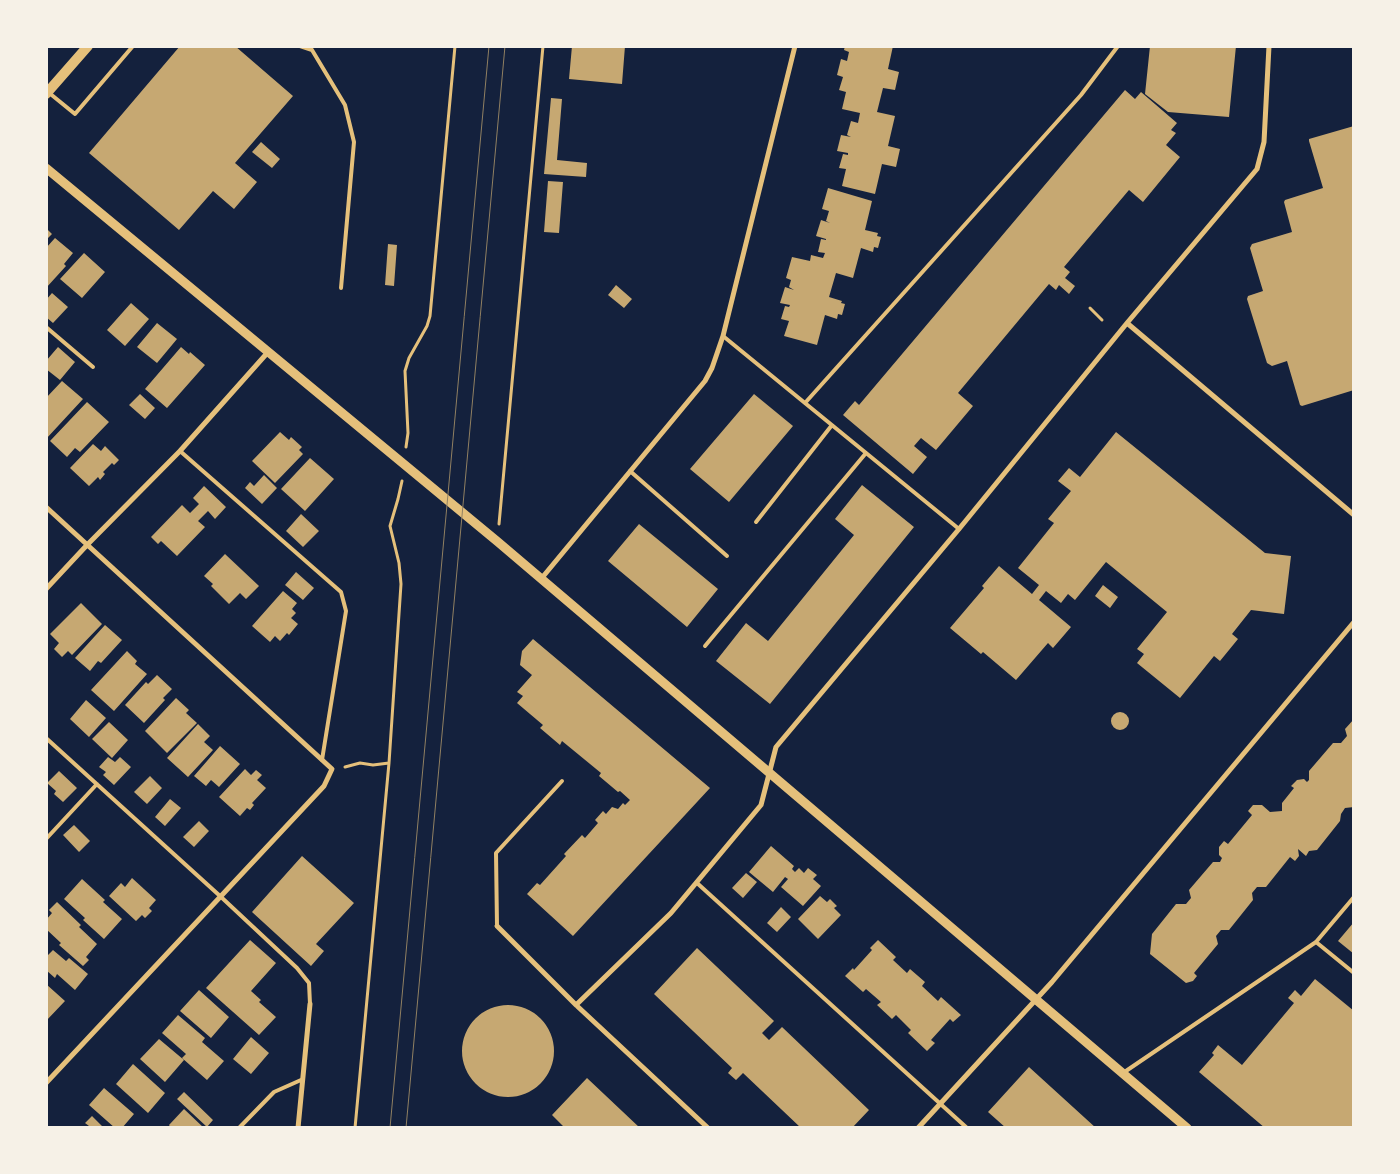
<!DOCTYPE html>
<html>
<head>
<meta charset="utf-8">
<style>
	body { margin:0 }
	#map { position:relative; width:1400px; height:1174px; overflow:hidden; background:#14213d; font-family:"Sofia Sans Condensed",sans-serif }
	canvas { display:block }
	.frame { position:absolute; inset:0; border:48px solid #f6f1e7; pointer-events:none }
</style>
</head>
<body>
<div id="map">
<canvas width="1400" height="1174"></canvas>
<div class="frame"></div>
</div>
<script>
const context = document.querySelector('canvas').getContext('2d');
context.lineJoin = 'round';
function fill(path, color) {
  context.fillStyle = color;
  context.fill(path, 'evenodd');
}
function shape(rows) {
  const path = new Path2D();
  for (const r of rows) {
    if (r.length === 3) {
      path.moveTo(r[0] + r[2], r[1]);
      path.arc(r[0], r[1], r[2], 0, 2 * Math.PI);
      continue;
    }
    path.moveTo(r[0], r[1]);
    for (let i = 2; i < r.length; i += 2) path.lineTo(r[i], r[i + 1]);
  }
  return path;
}
function strokePath(path, color, width, dash) {
  context.strokeStyle = color;
  context.lineWidth = width;
  context.lineCap = dash ? 'butt' : 'round';
  context.setLineDash(dash || []);
  context.stroke(path);
}
fill(shape([
	[180,46,235,46,293,96,235,163,257,182,234,209,213,191,179,230,89,153],
	[572,46,625,46,622,84,569,79],
	[845,46,893,46,888,69,899,72,895,90,883,88,877,112,895,116,888,146,900,149,896,167,882,164,875,194,842,186,846,169,839,168,843,154,848,155,848,153,837,151,841,135,851,137,847,135,851,121,858,123,860,113,842,109,846,92,839,90,843,77,837,75,841,59,847,61,849,52,844,50],
	[1150,46,1236,46,1229,117,1168,112,1145,94],
	[1125,90,1135,99,1141,92,1177,123,1171,130,1176,133,1166,145,1180,157,1143,202,1129,190,1064,267,1070,272,1065,278,1075,286,1069,294,1059,285,1056,290,1049,284,958,393,973,406,936,450,921,438,914,446,927,457,913,474,843,415,855,401,859,405],
	[551,98,562,99,557,160,587,163,586,177,544,174],
	[1354,126,1354,390,1302,406,1300,405,1287,361,1272,366,1267,363,1247,299,1248,296,1263,291,1250,248,1252,244,1292,232,1284,202,1285,200,1323,188,1309,141,1309,139],
	[261,142,280,159,272,168,252,152],
	[548,181,563,182,559,233,544,232],
	[828,188,872,201,865,230,878,233,877,236,881,237,878,248,874,247,873,252,861,248,853,278,836,273,829,297,842,301,841,303,845,304,842,315,838,314,837,319,825,315,817,345,784,336,789,321,781,319,785,306,789,307,790,305,780,303,785,287,794,290,789,287,791,280,786,278,792,257,810,261,811,255,823,258,825,253,818,252,821,239,826,240,826,239,816,236,821,220,830,223,826,221,829,211,822,209],
	[46,228,52,234,46,240],
	[55,238,73,253,64,264,66,266,46,288,46,248],
	[388,244,397,245,394,286,385,285],
	[84,253,105,272,82,298,60,279],
	[616,285,632,299,624,308,608,295],
	[52,293,68,307,53,323,46,317,46,300],
	[131,303,149,319,125,346,107,330],
	[157,323,177,339,157,363,137,347],
	[58,347,75,362,60,380,46,369,46,361],
	[181,347,189,354,190,352,205,365,167,408,145,389],
	[62,381,83,399,46,439,46,398],
	[140,394,155,408,145,419,129,405],
	[754,394,793,426,729,502,690,469],
	[87,402,109,422,80,452,75,448,67,457,50,441],
	[280,432,289,440,291,437,302,447,299,450,303,454,275,483,252,461],
	[1116,432,1265,553,1291,556,1284,614,1251,610,1232,634,1238,639,1220,661,1214,656,1180,698,1137,663,1144,654,1137,649,1167,612,1106,562,1075,600,1068,594,1061,603,1046,591,1039,600,1071,627,1053,648,1048,643,1016,680,983,652,981,654,950,628,984,588,982,586,999,566,1032,594,1039,585,1018,568,1054,523,1048,519,1071,491,1058,481,1069,468,1080,477],
	[93,444,101,451,105,446,119,460,114,465,112,463,103,472,105,474,100,480,98,477,89,486,70,468],
	[310,458,334,479,305,511,281,489],
	[264,475,277,488,262,504,245,488,250,482,254,486],
	[862,485,914,527,770,704,716,661,746,623,768,641,854,535,835,519],
	[204,486,226,507,215,519,208,511,198,521,205,527,177,556,161,541,158,544,151,537,182,505,190,513,199,504,193,498],
	[301,514,319,531,303,547,286,531],
	[639,524,718,589,687,627,608,561],
	[225,554,259,586,246,599,240,593,229,604,211,586,213,584,204,576],
	[296,572,314,588,303,600,285,585],
	[1103,585,1118,597,1110,608,1095,596],
	[283,591,297,603,292,609,296,613,291,618,298,624,289,635,287,633,280,641,275,636,270,642,252,626],
	[81,603,102,624,72,655,68,651,62,657,54,649,59,643,50,634],
	[105,625,122,640,101,663,98,661,90,671,75,658],
	[533,639,710,788,573,936,527,894,537,883,540,885,566,856,564,854,582,835,585,838,598,823,595,820,603,811,606,814,612,807,618,809,623,803,625,805,630,800,620,791,618,792,599,776,601,773,562,741,560,745,540,728,543,725,517,703,523,696,517,692,532,675,520,665,522,651],
	[127,651,137,661,135,664,147,674,114,711,91,690],
	[157,675,172,689,163,698,165,700,144,723,125,705,146,682,148,684],
	[176,698,189,710,186,713,197,723,167,753,145,731],
	[86,700,106,718,89,737,70,719],
	[1120,721,9],
	[1354,719,1354,807,1345,808,1341,814,1340,821,1317,850,1309,851,1306,856,1298,849,1299,856,1295,861,1290,857,1266,887,1257,887,1252,893,1253,900,1229,930,1221,930,1216,936,1218,944,1194,973,1197,976,1193,981,1186,983,1150,954,1152,934,1176,904,1186,904,1191,898,1189,890,1213,862,1220,862,1222,858,1219,855,1219,847,1224,841,1228,844,1252,815,1248,811,1253,805,1262,805,1270,812,1282,811,1282,803,1294,788,1291,786,1297,780,1304,779,1307,782,1309,780,1309,771,1333,743,1341,743,1347,736,1345,729],
	[109,722,128,740,112,758,92,739],
	[198,724,210,736,204,742,213,750,188,777,167,758],
	[220,746,240,764,219,787,211,780,206,786,194,776],
	[108,757,115,762,120,757,131,767,114,785,103,775,106,772,99,767],
	[245,769,251,775,256,770,262,775,257,780,266,788,252,803,254,805,250,810,247,808,240,816,219,797],
	[59,771,77,788,63,802,54,794,56,791,47,783],
	[150,776,162,788,147,804,134,792],
	[170,799,181,808,165,826,155,817],
	[199,821,209,831,194,847,183,837],
	[74,825,90,841,79,852,63,835],
	[771,846,794,866,792,869,795,872,799,868,804,873,808,868,817,875,813,879,821,886,803,906,781,887,788,879,785,877,773,892,749,872],
	[302,856,354,903,316,944,324,951,311,966,252,912],
	[746,873,757,882,743,898,732,888],
	[132,878,156,900,149,908,152,911,145,918,142,915,136,921,109,896,121,883,125,887],
	[82,879,105,900,103,902,122,919,104,939,83,920,85,918,64,899],
	[820,896,827,902,830,899,837,906,834,908,841,915,818,939,798,919],
	[57,902,81,925,79,927,97,944,86,957,89,960,83,966,59,945,61,943,46,929,46,920,52,913,49,910],
	[781,907,791,917,777,932,767,923],
	[1354,922,1354,954,1338,941],
	[250,940,276,963,251,991,261,1000,259,1002,276,1017,259,1035,206,988],
	[878,940,896,957,893,960,907,973,910,969,925,982,922,986,938,1001,941,997,961,1015,953,1022,950,1019,931,1040,935,1043,927,1051,908,1033,911,1030,896,1015,892,1019,877,1005,881,1002,866,989,863,992,845,976,853,968,854,970,872,950,870,948],
	[697,948,774,1021,762,1033,769,1040,782,1027,869,1110,852,1128,801,1128,743,1073,736,1080,728,1073,732,1068,654,994],
	[53,950,66,961,69,958,88,974,75,990,57,974,55,978,46,970,46,957],
	[1315,979,1354,1011,1354,1128,1265,1128,1199,1072,1214,1055,1212,1053,1218,1045,1242,1065,1294,1003,1288,998,1295,990,1301,996],
	[46,984,65,1001,46,1021],
	[199,990,229,1017,211,1038,180,1011],
	[508,1051,46],
	[178,1015,205,1038,202,1042,224,1061,207,1080,182,1058,186,1054,162,1033],
	[251,1037,269,1053,251,1074,233,1059],
	[159,1039,184,1060,165,1082,140,1059],
	[133,1064,165,1093,148,1113,116,1084],
	[1029,1067,1096,1128,1006,1128,988,1112],
	[587,1078,640,1128,565,1128,552,1115],
	[104,1088,134,1114,122,1128,115,1128,89,1105],
	[184,1092,213,1120,207,1127,177,1099],
	[184,1109,204,1128,171,1128,169,1125],
	[92,1116,104,1128,87,1128,89,1126,85,1123]
]), '#c6a872');
strokePath(shape([
	[1090,308,1102,320],
	[406,447,408,433,405,371,409,358,427,326,430,316,455,46],
	[499,524,543,46],
	[345,767,360,763,373,765,389,763],
	[355,1128,389,763,401,584,399,563,390,526,398,499,402,481]
]), '#e5c07b', 3);
strokePath(shape([
	[300,46,312,50,345,105,354,142,341,288],
	[48,92,75,114,133,46],
	[46,327,93,367],
	[723,336,959,529],
	[805,403,1081,95,1118,46],
	[180,451,341,592,346,611,322,760],
	[630,471,727,556],
	[756,522,832,425],
	[705,646,866,453],
	[46,738,220,896,297,968,309,983,310,1004],
	[46,839,97,784],
	[697,883,967,1128],
	[497,926,496,853,562,781],
	[1316,942,1354,973],
	[1123,1073,1316,942,1354,897],
	[239,1128,274,1092,301,1080]
]), '#e5c07b', 4);
strokePath(shape([
	[1127,323,1354,515],
	[46,507,332,769,324,786,46,1083],
	[541,579,705,381,712,368,723,336,795,46],
	[46,589,87,545,180,451,269,351],
	[497,926,576,1005,708,1128],
	[576,1005,671,913,761,805,776,747,959,529,1127,323,1257,169,1264,142,1269,46],
	[298,1128,310,1004],
	[918,1128,1052,982,1354,622]
]), '#e5c07b', 5);
strokePath(shape([
	[46,168,498,542,1187,1128]
]), '#e5c07b', 9);
strokePath(shape([
	[46,94,88,46]
]), '#e5c07b', 10);
strokePath(shape([
	[390,1128,489,46],
	[406,1128,505,46]
]), '#918062', 1);
</script>
</body>
</html>
